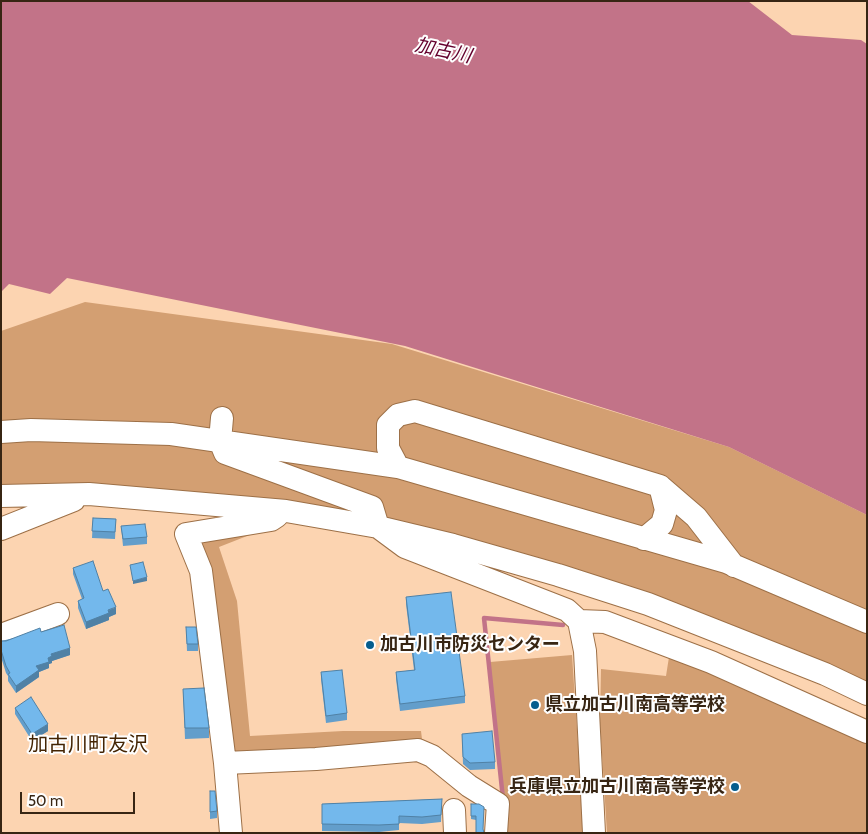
<!DOCTYPE html>
<html>
<head>
<meta charset="utf-8">
<style>
	body { margin:0 }
	#map { position:relative; width:868px; height:834px; overflow:hidden; background:#fcd4b1; font-family:Cabin,sans-serif }
	canvas { display:block }
	.frame { position:absolute; inset:0; border:2px solid #372513; pointer-events:none }
	.scale { position:absolute; left:20px; top:792px; width:115px; height:22px; box-sizing:border-box; border:2px solid #372513; border-top:0; padding-left:6px; font-size:15px; line-height:18px; white-space:nowrap; color:#372513; -webkit-text-stroke:4px #fefefe; paint-order:stroke }
</style>
</head>
<body>
<div id="map">
<canvas width="868" height="834"></canvas>
<div class="frame"></div>
<div class="scale">50 m</div>
</div>
<script>
const context = document.querySelector('canvas').getContext('2d');
context.lineJoin = 'round';
function fill(path, color) {
  context.fillStyle = color;
  context.fill(path, 'evenodd');
}
function shape(rows) {
  const path = new Path2D();
  for (const r of rows) {
    path.moveTo(r[0], r[1]);
    for (let i = 2; i < r.length; i += 2) path.lineTo(r[i], r[i + 1]);
  }
  return path;
}
function strokePath(path, color, width, dash) {
  context.strokeStyle = color;
  context.lineWidth = width;
  context.lineCap = dash ? 'butt' : 'round';
  context.setLineDash(dash || []);
  context.stroke(path);
}
function drawText(font, color, halo, rows, align = 'center') {
  context.font = font + ' Cabin,"Noto Sans JP",sans-serif';
  context.lineWidth = 4;
  context.setLineDash([]);
  context.textBaseline = 'middle';
  context.strokeStyle = halo;
  context.fillStyle = color;
  for (const [text, x, y, turn = 0] of rows) {
    context.save();
    context.translate(x, y);
    context.rotate((+turn || 0) * Math.PI / 180);
    context.textAlign = isNaN(turn) ? turn : align;
    if (halo) context.strokeText(text, 0, 0);
    context.fillText(text, 0, 0);
    context.restore();
  }
}
fill(shape([
	[85,302,392,344,729,447,867,515,867,686,445,537,1,487,1,331],
	[270,527,219,547,237,601,250,736,343,731,421,731,423,747,231,759,194,536],
	[572,655,584,833,504,833,505,811,490,662],
	[669,657,778,701,867,742,867,833,607,833,600,723,601,669,666,676]
]), '#d39f72');
fill(shape([
	[1,1,748,1,792,35,861,40,867,44,867,515,729,447,405,346,67,278,50,294,9,284,1,292]
]), '#c27388');
strokePath(shape([
	[503,799,484,618,563,625]
]), '#c27388', 4.5);
const minor = shape([
	[222,418,220,441,225,453,372,507,378,527,405,547,567,610,579,621,585,651,594,833],
	[1,432,31,430,171,434,398,467,726,562,867,622],
	[398,467,388,448,388,425,398,415,415,411,660,486,696,517,734,566],
	[1,496,89,494,286,511,378,527,453,545,558,575,648,604,825,674,867,694],
	[1,529,74,500],
	[644,539,662,524,666,510,660,486],
	[579,621,605,622,711,662,867,732],
	[1,635,58,614],
	[225,763,316,759,418,750,432,756,469,786,498,804,496,833],
	[454,810,455,833],
	[231,833,225,763,201,571,186,534,271,520,277,516]
]);
strokePath(minor, '#9d7047', 24);
strokePath(minor, '#fff', 22);
fill(shape([
	[93,518,116,519,115,539,92,538],
	[121,526,147,537,147,544,123,546],
	[73,568,103,591,116,614,109,617,109,620,86,629,78,608,78,601,82,599,73,574],
	[406,597,465,696,465,703,400,711,396,679,396,672,414,670,406,604],
	[186,627,198,644,198,651,187,651],
	[41,632,70,655,52,661,52,663,49,664,49,668,39,672,39,677,16,693,8,681,8,676,6,673,1,657,1,641],
	[321,672,347,713,347,720,326,723,321,679],
	[183,689,209,728,209,738,185,739],
	[15,708,48,731,32,741,15,714],
	[462,734,495,762,495,769,470,770,463,764],
	[210,791,217,811,217,818,210,819],
	[442,799,441,822,422,824,399,823,399,830,379,832,322,831,322,804],
	[471,804,483,830,476,820,471,819]
]), '#639ecb');
fill(shape([
	[147,577,147,581,133,584,133,581],
	[116,607,116,614,109,617,109,620,86,629,86,622],
	[70,648,70,655,52,661,52,663,49,664,49,668,39,672,39,677,16,693,16,686,36,666,48,658,51,654],
	[48,724,48,731,32,741,32,734]
]), '#5081a5');
const building = shape([
	[93,518,116,519,115,532,92,531,93,518],
	[145,524,147,537,123,539,121,526,145,524],
	[93,561,103,591,108,589,116,607,108,610,109,613,86,622,78,601,84,598,73,568,93,561],
	[143,562,147,577,133,581,130,565,143,562],
	[451,592,465,696,400,704,396,672,415,670,406,597,451,592],
	[64,625,70,648,51,654,52,656,48,658,49,662,36,666,39,670,16,686,8,674,10,673,6,666,1,650,1,641,6,641,40,628,41,632,64,625],
	[186,627,196,627,198,644,187,644,186,627],
	[342,670,347,713,326,716,321,672,342,670],
	[204,688,209,728,185,728,183,689,204,688],
	[31,697,48,724,32,734,15,708,31,697],
	[492,731,495,762,470,763,463,757,462,734,492,731],
	[210,791,215,791,217,811,210,812,210,791],
	[442,799,441,815,422,817,399,816,399,824,379,825,322,824,322,804,442,799],
	[471,804,479,804,484,807,483,829,484,833,476,833,476,816,471,816,471,804]
]);
fill(building, '#73b8ec');
strokePath(building, '#5081a5', 1);
for (const [x, y, r, color] of [
	[370,645,5,"#055d8e"],
	[535,705,5,"#055d8e"],
	[735,787,5,"#055d8e"]
]) {
  const dot = new Path2D();
  dot.arc(x, y, r, 0, 2 * Math.PI);
  context.fillStyle = color;
  context.fill(dot);
  strokePath(dot, '#fefefe', 2);
}
drawText('bold 18px', '#372513', '#fefefe', [
	["加古川市防災センター",380,645],
	["県立加古川南高等学校",545,705],
	["兵庫県立加古川南高等学校",725,787,"right"]
], 'left');
drawText('italic 19px', '#64002d', '#fefefe', [
	["加古川",443,51,12]
]);
drawText('20px', '#432403', '#fefefe', [
	["加古川町友沢",88,745]
]);
</script>
</body>
</html>
